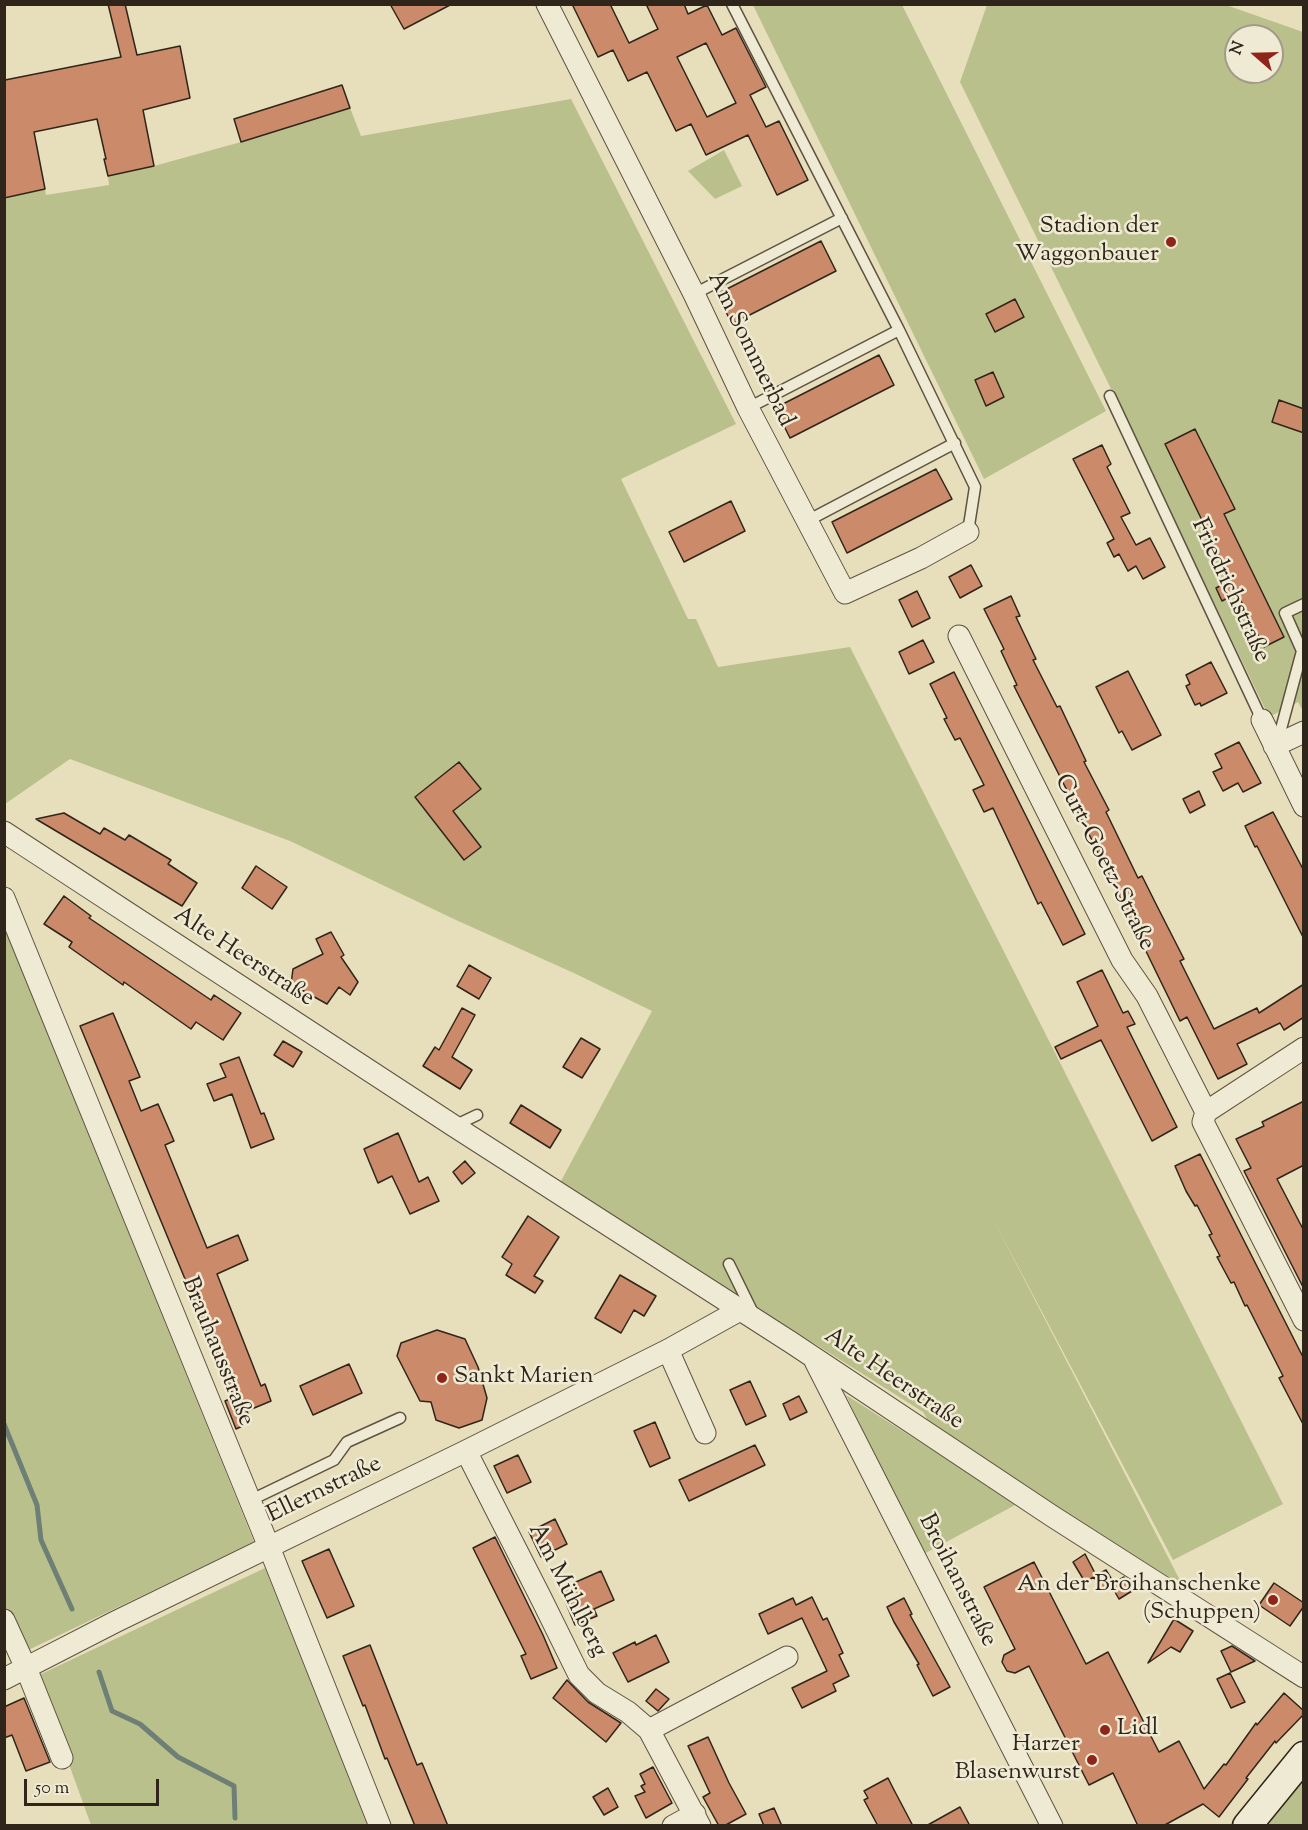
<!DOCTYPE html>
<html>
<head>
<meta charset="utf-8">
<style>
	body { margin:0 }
	#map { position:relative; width:1308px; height:1830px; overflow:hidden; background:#e7debb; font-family:"Sorts Mill Goudy",serif }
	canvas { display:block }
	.frame { position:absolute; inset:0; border:6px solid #30251b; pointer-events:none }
	.north { position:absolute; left:1224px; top:24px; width:60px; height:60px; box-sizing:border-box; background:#efead3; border:2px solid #a39b89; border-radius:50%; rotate:290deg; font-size:16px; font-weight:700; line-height:24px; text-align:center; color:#30251b }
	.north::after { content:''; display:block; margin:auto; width:21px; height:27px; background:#8f2418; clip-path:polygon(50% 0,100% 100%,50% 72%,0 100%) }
	.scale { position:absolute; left:24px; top:1779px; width:135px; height:27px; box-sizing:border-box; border:3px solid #30251b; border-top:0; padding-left:8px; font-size:18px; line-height:21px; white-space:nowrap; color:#30251b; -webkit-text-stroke:4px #efead3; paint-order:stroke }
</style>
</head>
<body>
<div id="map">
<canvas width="1308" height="1830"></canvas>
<div class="frame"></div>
<div class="north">N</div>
<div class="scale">50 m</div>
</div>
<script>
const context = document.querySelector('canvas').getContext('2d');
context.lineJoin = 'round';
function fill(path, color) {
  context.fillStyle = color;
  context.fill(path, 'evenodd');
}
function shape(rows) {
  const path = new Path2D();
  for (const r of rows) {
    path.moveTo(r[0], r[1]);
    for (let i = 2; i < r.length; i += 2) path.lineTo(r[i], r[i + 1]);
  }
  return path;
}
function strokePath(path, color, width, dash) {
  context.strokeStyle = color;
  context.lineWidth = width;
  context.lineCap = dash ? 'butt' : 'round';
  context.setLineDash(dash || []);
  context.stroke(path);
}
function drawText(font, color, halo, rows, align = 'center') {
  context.font = font + ' "Sorts Mill Goudy",serif';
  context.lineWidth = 5;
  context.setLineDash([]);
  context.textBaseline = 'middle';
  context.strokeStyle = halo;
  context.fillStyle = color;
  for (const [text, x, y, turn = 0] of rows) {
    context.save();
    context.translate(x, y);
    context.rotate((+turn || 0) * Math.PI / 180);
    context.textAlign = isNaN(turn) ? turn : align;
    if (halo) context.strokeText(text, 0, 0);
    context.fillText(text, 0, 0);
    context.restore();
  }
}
fill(shape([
	[753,5,902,5,1106,411,984,479],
	[987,5,1226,5,1303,32,1303,711,1298,702,1269,717,1117,401,960,82],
	[1236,36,1272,36,1272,72,1236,72],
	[571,99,736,424,621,479,688,619,696,619,718,667,850,647,1283,1504,1173,1560,993,1219,1183,1586,932,1427,923,1412,560,1183,652,1011,576,974,456,920,290,841,70,759,5,804,5,198,45,189,46,195,109,185,108,176,154,166,241,142,350,108,361,136],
	[724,150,742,186,715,199,688,171],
	[4,926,254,1542,20,1654,4,1616],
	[846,1395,1017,1504,922,1555],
	[265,1568,368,1825,91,1825,37,1676],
	[1301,1779,1303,1780,1303,1825,1263,1826]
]), '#bac08c');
strokePath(shape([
	[4,1424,37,1505,41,1540,72,1609],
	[99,1672,112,1711,140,1724,178,1757,234,1786,235,1818]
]), '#6e8075', 5);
const building = shape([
	[108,4,125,4,137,55,180,46,190,98,143,110,154,166,108,176,104,159,106,159,97,119,34,132,45,189,4,198,5,80,121,57,108,4],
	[390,4,452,4,404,29,390,4],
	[572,4,610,4,629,43,658,29,646,4,684,4,688,14,707,5,722,35,736,28,766,87,750,95,766,127,779,121,808,180,777,195,748,135,706,155,691,124,676,131,647,72,628,81,613,50,598,57,572,4],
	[706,43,736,103,707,117,677,57,706,43],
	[342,85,350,108,241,142,234,119,342,85],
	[821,241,836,271,732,324,717,294,821,241],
	[1015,299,1024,317,995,332,986,314,1015,299],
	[879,355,894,385,790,438,775,408,879,355],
	[993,372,1004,397,986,406,975,380,993,372],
	[1279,400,1304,409,1304,433,1272,422,1279,400],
	[1195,429,1235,509,1224,514,1284,637,1264,647,1237,593,1222,601,1216,588,1231,580,1165,444,1195,429],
	[1102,445,1111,464,1107,467,1130,513,1121,517,1136,545,1150,538,1165,567,1143,579,1136,566,1128,571,1119,554,1114,557,1107,543,1114,539,1073,459,1102,445],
	[936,469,952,499,847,553,832,522,936,469],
	[731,501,745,531,684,562,669,532,731,501],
	[971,565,982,586,960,598,949,577,971,565],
	[917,591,930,618,912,627,899,600,917,591],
	[1011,596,1020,616,1016,617,1036,659,1033,660,1057,707,1060,706,1086,761,1084,762,1109,810,1106,812,1138,878,1142,876,1157,906,1184,959,1180,961,1214,1029,1257,1008,1259,1013,1304,984,1304,1017,1284,1030,1280,1023,1237,1044,1247,1064,1218,1079,1187,1017,1180,1021,1084,824,1014,686,1017,685,1001,651,1004,649,984,609,1011,596],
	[923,640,934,662,909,674,899,652,923,640],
	[1211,662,1227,693,1201,706,1200,703,1195,705,1186,686,1190,684,1186,675,1211,662],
	[1128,671,1161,735,1132,750,1122,731,1119,733,1096,687,1128,671],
	[954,672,1085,934,1063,945,1041,902,1038,904,993,808,984,812,973,790,984,785,960,738,955,740,944,719,947,718,930,684,954,672],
	[1239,742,1261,783,1243,792,1238,783,1223,791,1213,772,1222,768,1215,754,1239,742],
	[459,762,481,789,453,811,481,847,464,860,415,797,459,762],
	[1199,791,1205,805,1190,813,1183,799,1199,791],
	[1273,812,1304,871,1304,939,1257,846,1255,847,1245,826,1273,812],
	[64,813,100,834,104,828,125,840,129,835,171,860,168,864,197,883,182,906,36,819,64,813],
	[256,866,287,887,272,909,242,888,256,866],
	[64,896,91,916,89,918,211,1000,214,995,241,1013,223,1040,196,1022,191,1029,124,982,123,985,69,947,72,942,44,924,64,896],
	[331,932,344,955,341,957,358,982,350,995,339,987,327,1004,291,984,293,969,323,954,316,939,331,932],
	[469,965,491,978,479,999,457,986,469,965],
	[1102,970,1123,1013,1128,1011,1135,1024,1127,1027,1177,1127,1152,1141,1101,1040,1061,1059,1055,1047,1098,1026,1077,982,1102,970],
	[462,1008,475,1015,452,1057,472,1070,460,1089,423,1066,435,1047,439,1050,462,1008],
	[113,1013,140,1077,129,1081,141,1111,158,1104,174,1141,165,1145,207,1248,238,1235,248,1260,217,1274,261,1386,265,1384,271,1401,247,1411,251,1422,236,1429,225,1401,234,1397,80,1026,113,1013],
	[581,1038,600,1049,582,1078,563,1067,581,1038],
	[283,1041,302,1052,293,1067,274,1055,283,1041],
	[239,1057,261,1114,264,1113,274,1139,251,1148,232,1094,214,1101,207,1084,226,1077,220,1064,239,1057],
	[1304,1101,1304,1165,1277,1179,1304,1231,1304,1289,1244,1171,1251,1168,1236,1139,1264,1126,1262,1122,1304,1101],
	[521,1105,561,1130,550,1148,510,1123,521,1105],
	[398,1133,419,1182,428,1177,439,1201,410,1214,392,1176,378,1183,364,1149,398,1133],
	[1200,1154,1304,1359,1304,1426,1279,1378,1283,1376,1247,1305,1245,1306,1234,1282,1231,1283,1217,1257,1220,1256,1209,1235,1212,1234,1197,1205,1195,1206,1186,1191,1175,1166,1200,1154],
	[465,1161,475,1173,462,1184,453,1172,465,1161],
	[528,1216,559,1237,534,1276,543,1281,535,1293,506,1275,512,1264,502,1257,528,1216],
	[620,1275,656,1296,644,1316,634,1310,621,1333,595,1318,620,1275],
	[437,1330,465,1339,478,1367,487,1398,482,1420,459,1428,436,1420,431,1402,420,1401,397,1356,401,1343,437,1330],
	[349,1364,362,1393,313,1415,300,1386,349,1364],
	[750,1381,766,1416,746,1425,730,1390,750,1381],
	[799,1396,807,1412,790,1420,783,1404,799,1396],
	[655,1422,670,1458,650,1467,634,1431,655,1422],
	[755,1445,765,1465,689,1501,679,1480,755,1445],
	[518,1455,531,1482,507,1493,494,1466,518,1455],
	[555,1519,567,1544,541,1557,529,1532,555,1519],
	[495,1537,543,1635,557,1668,531,1679,521,1656,526,1654,473,1548,495,1537],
	[329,1549,354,1606,327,1618,302,1561,329,1549],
	[1085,1554,1096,1575,1106,1570,1114,1583,1124,1577,1132,1591,1119,1599,1111,1585,1102,1591,1094,1577,1085,1582,1073,1562,1085,1554],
	[1034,1562,1086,1664,1108,1652,1159,1752,1179,1741,1204,1789,1224,1764,1226,1765,1256,1723,1257,1725,1284,1693,1304,1711,1304,1714,1276,1743,1275,1741,1246,1778,1248,1779,1219,1817,1203,1804,1163,1826,1138,1826,1113,1773,1089,1785,1029,1666,1015,1673,1007,1671,1002,1662,1004,1655,1015,1649,984,1587,1034,1562],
	[601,1571,614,1600,594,1609,597,1616,575,1625,560,1589,601,1571],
	[1274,1583,1304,1603,1304,1606,1290,1626,1259,1605,1274,1583],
	[812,1597,823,1620,827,1618,843,1653,839,1655,849,1676,833,1684,836,1691,802,1708,792,1688,827,1671,802,1618,768,1634,759,1614,793,1598,796,1605,812,1597],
	[904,1598,912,1614,910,1615,950,1687,933,1696,917,1665,919,1664,894,1622,887,1607,904,1598],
	[1174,1619,1193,1631,1180,1652,1171,1647,1148,1663,1174,1619],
	[656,1635,669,1662,628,1682,613,1653,635,1642,636,1645,656,1635],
	[370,1645,417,1765,422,1763,448,1826,415,1826,387,1758,385,1759,365,1705,363,1706,343,1656,370,1645],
	[1232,1646,1255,1661,1231,1672,1221,1651,1232,1646],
	[1230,1673,1245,1702,1231,1708,1217,1679,1230,1673],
	[567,1680,588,1702,621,1723,606,1742,553,1698,567,1680],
	[656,1689,669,1699,658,1711,646,1701,656,1689],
	[24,1698,50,1762,26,1771,12,1735,4,1738,4,1707,24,1698],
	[708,1737,729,1783,746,1814,724,1826,719,1826,703,1797,710,1793,688,1746,708,1737],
	[653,1767,672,1803,646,1818,635,1796,645,1792,641,1786,645,1784,640,1774,653,1767],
	[888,1778,893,1788,913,1826,878,1826,864,1800,868,1798,864,1791,888,1778],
	[608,1788,618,1807,604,1815,593,1797,608,1788],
	[960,1807,970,1826,926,1826,960,1807],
	[774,1808,782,1826,764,1826,759,1814,774,1808]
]);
fill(building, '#cb8b6a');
strokePath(building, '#30251b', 1.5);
const lane = shape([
	[732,4,899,330,975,487,968,532],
	[694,294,842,218],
	[1110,396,1262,720],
	[748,408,899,330],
	[807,521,955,443],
	[1271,739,1281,729,1302,651,1285,613,1304,604],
	[454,1126,477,1115],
	[729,1264,754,1315],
	[249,1501,334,1460,347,1442,400,1418]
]);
const street = shape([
	[547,4,694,294,748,408,845,593,921,558,968,532],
	[959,636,1122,960,1147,996,1206,1112],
	[1262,720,1304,806],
	[1274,746,1304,732],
	[4,832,454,1126,792,1343,1052,1516,1304,1677],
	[4,898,269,1547,380,1826],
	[1206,1112,1203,1122,1304,1320],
	[1206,1112,1304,1048],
	[668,1350,705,1433],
	[815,1361,1052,1826],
	[466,1451,541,1598,579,1675,597,1693,628,1712,649,1730,700,1826],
	[4,1620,26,1668,62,1758],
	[4,1679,115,1622,466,1451,668,1350,740,1310],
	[649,1730,787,1657],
	[673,1826,695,1814]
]);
const secondary = shape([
	[1247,1826,1304,1756]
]);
strokePath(lane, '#5e5343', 13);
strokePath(street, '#5e5343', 23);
strokePath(secondary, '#30251b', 31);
strokePath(lane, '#efead3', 10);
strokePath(street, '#efead3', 21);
strokePath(secondary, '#efead3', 28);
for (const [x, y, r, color] of [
	[1171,242,6,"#8f2418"],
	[442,1378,6,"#8f2418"],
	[1273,1600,6,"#8f2418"],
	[1105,1730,6,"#8f2418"],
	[1092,1760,6,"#8f2418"]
]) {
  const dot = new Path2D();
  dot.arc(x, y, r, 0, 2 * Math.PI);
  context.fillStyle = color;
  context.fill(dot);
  strokePath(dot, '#efead3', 2);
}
drawText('24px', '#30251b', '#efead3', [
	["Stadion der",1159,228],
	["Waggonbauer",1159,256],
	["Sankt Marien",454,1378,"left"],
	["An der Broihanschenke",1261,1586],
	["(Schuppen)",1261,1614],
	["Lidl",1117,1730,"left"],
	["Harzer",1080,1746],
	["Blasenwurst",1080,1774]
], 'right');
drawText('24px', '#30251b', '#efead3', [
	["Am Sommerbad",749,350,64],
	["Friedrichstraße",1229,591,65],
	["Curt-Goetz-Straße",1103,863,63],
	["Alte Heerstraße",243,958,33],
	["Brauhausstraße",216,1352,68],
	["Alte Heerstraße",893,1380,34],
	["Ellernstraße",325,1491,-26],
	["Broihanstraße",956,1581,63],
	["Am Mühlberg",566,1591,63]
]);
</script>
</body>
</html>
